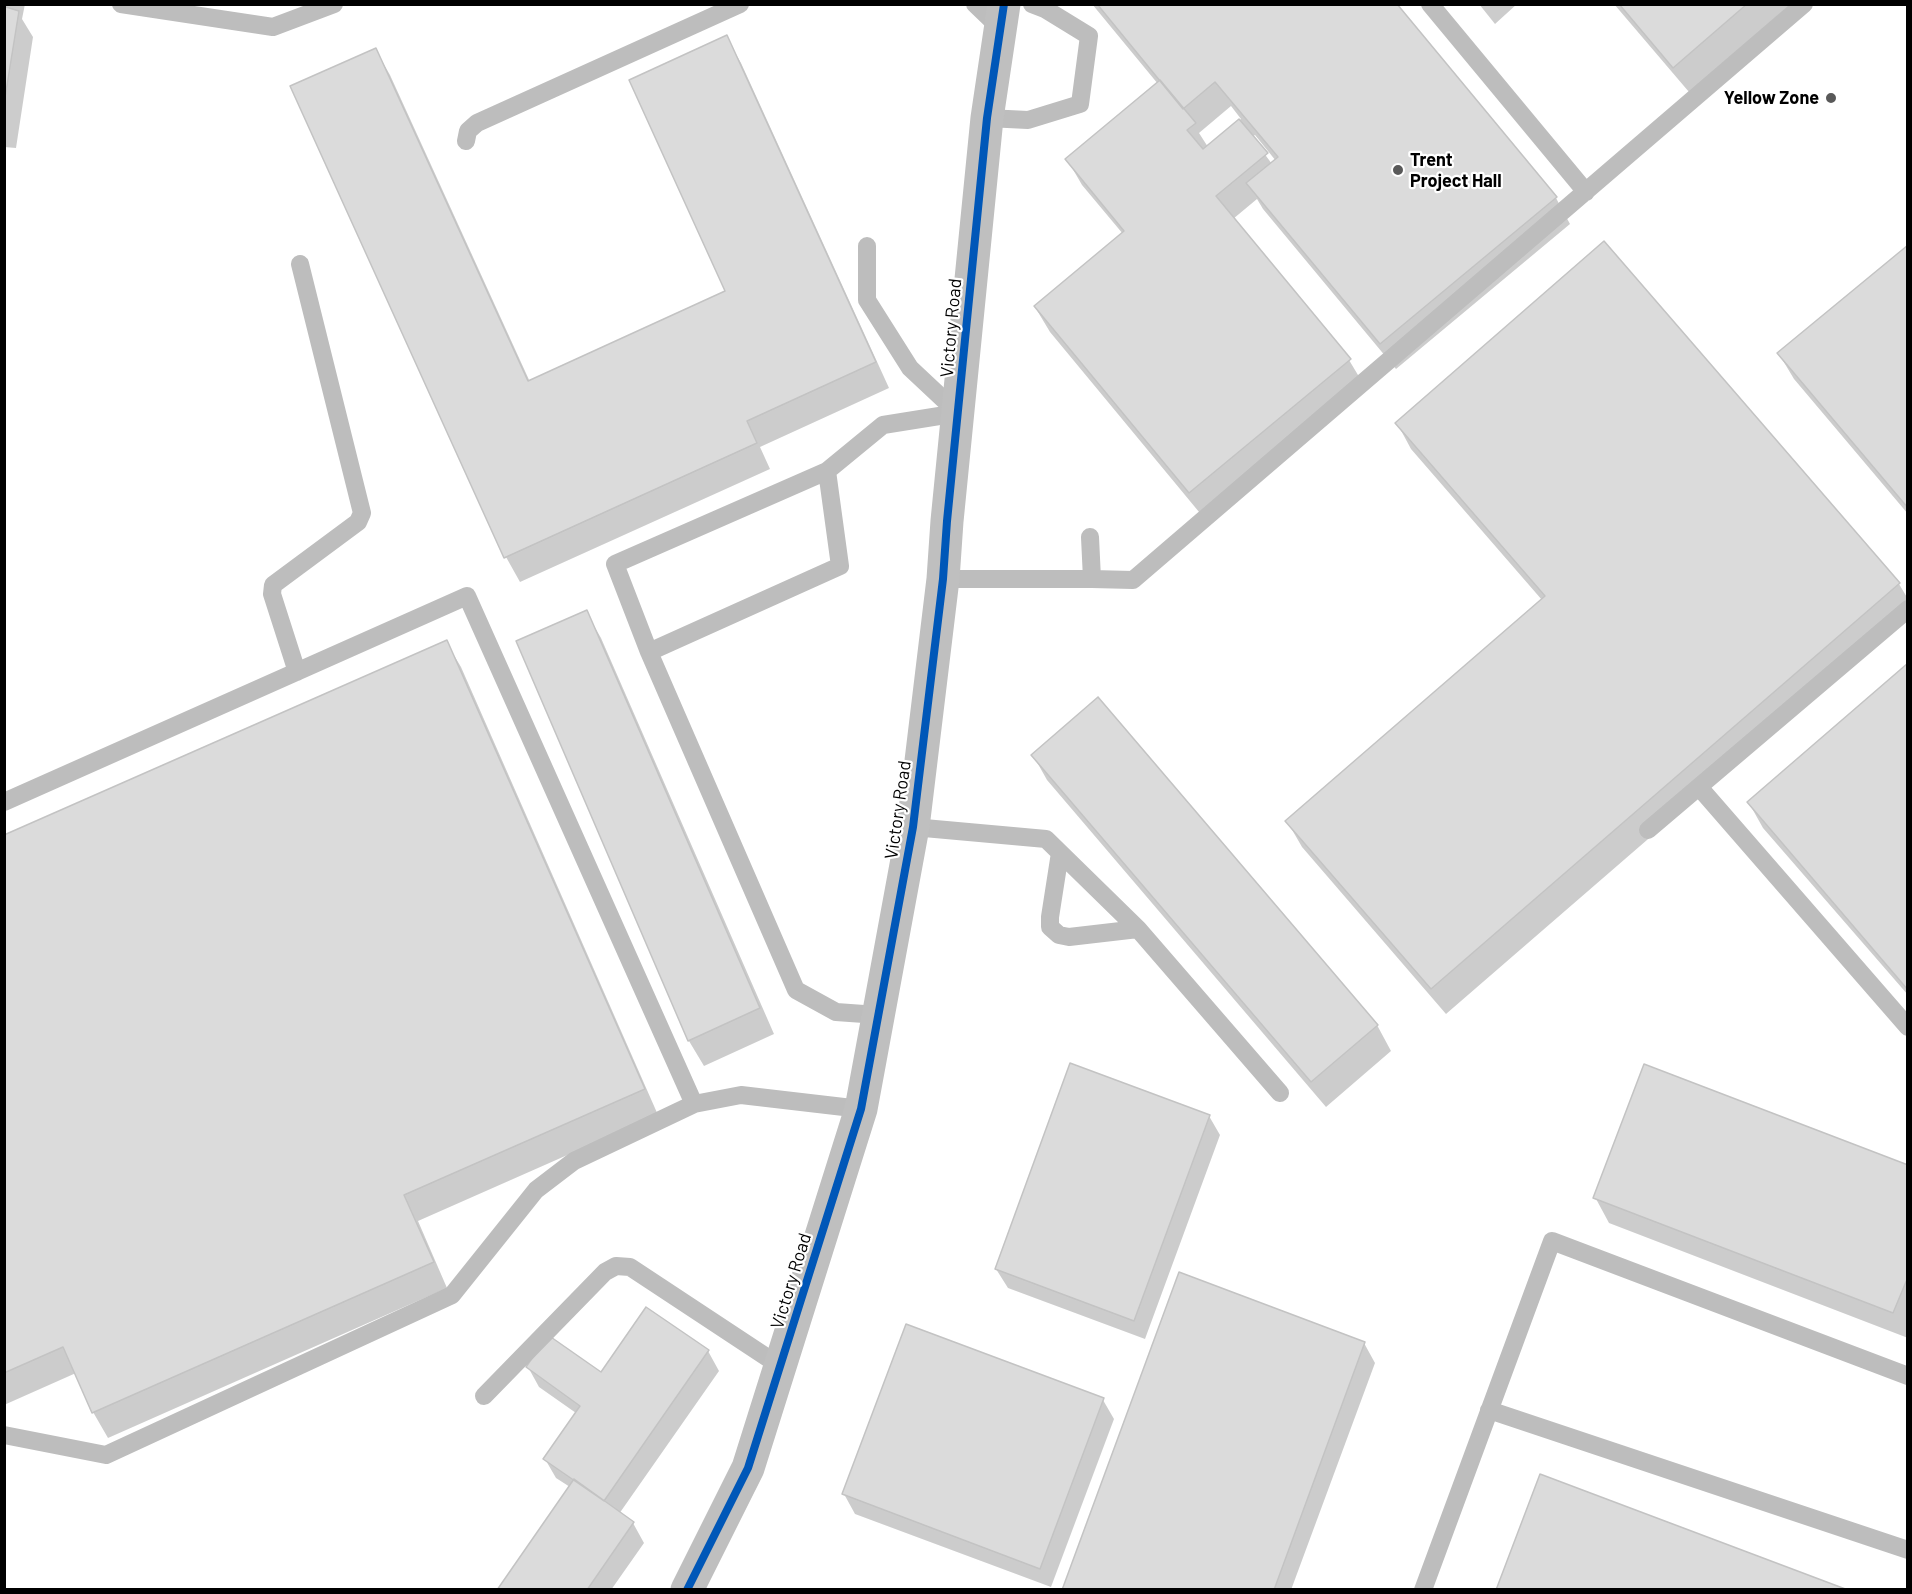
<!DOCTYPE html>
<html>
<head>
<meta charset="utf-8">
<style>
	body { margin:0 }
	#map { position:relative; width:1912px; height:1594px; overflow:hidden; background:#fff; font-family:Barlow,sans-serif }
	canvas { display:block }
	.frame { position:absolute; inset:0; border:6px solid #000; pointer-events:none }
</style>
</head>
<body>
<div id="map">
<canvas width="1912" height="1594"></canvas>
<div class="frame"></div>
</div>
<script>
const context = document.querySelector('canvas').getContext('2d');
context.lineJoin = 'round';
function fill(path, color) {
  context.fillStyle = color;
  context.fill(path, 'evenodd');
}
function shape(rows) {
  const path = new Path2D();
  for (const r of rows) {
    path.moveTo(r[0], r[1]);
    for (let i = 2; i < r.length; i += 2) path.lineTo(r[i], r[i + 1]);
  }
  return path;
}
function strokePath(path, color, width, dash) {
  context.strokeStyle = color;
  context.lineWidth = width;
  context.lineCap = dash ? 'butt' : 'round';
  context.setLineDash(dash || []);
  context.stroke(path);
}
function drawText(font, color, halo, rows, align = 'center') {
  context.font = font + ' Barlow,sans-serif';
  context.lineWidth = 4.5;
  context.setLineDash([]);
  context.textBaseline = 'middle';
  context.strokeStyle = halo;
  context.fillStyle = color;
  for (const [text, x, y, turn = 0] of rows) {
    context.save();
    context.translate(x, y);
    context.rotate((+turn || 0) * Math.PI / 180);
    context.textAlign = isNaN(turn) ? turn : align;
    if (halo) context.strokeText(text, 0, 0);
    context.fillText(text, 0, 0);
    context.restore();
  }
}
fill(shape([
	[4,4,25,4,22,19,33,37,16,148,4,147],
	[1092,4,1395,4,1556,198,1570,224,1396,369,1263,209,1257,199,1233,219,1349,360,1364,385,1204,518,1050,332,1035,307,1123,234,1082,185,1067,159,1158,84],
	[1231,106,1241,119,1208,147,1199,133],
	[1255,135,1276,161,1272,164,1252,137],
	[1479,4,1517,4,1495,24],
	[1614,4,1791,4,1689,92],
	[726,37,741,63,889,388,760,447,770,469,520,582,506,557,375,49,390,75,530,382,727,292],
	[1908,246,1908,514,1794,379,1779,354],
	[1397,423,1899,584,1908,599,1908,614,1446,1014,1302,847,1287,821,1542,600,1411,449],
	[586,612,601,638,774,1034,704,1066,689,1041,518,642],
	[446,642,461,667,658,1115,418,1221,447,1288,108,1438,93,1412,76,1373,4,1405,4,837],
	[1908,665,1908,995,1763,828,1749,803],
	[1033,755,1377,1025,1391,1051,1326,1107,1047,780],
	[1209,1116,1220,1135,1145,1339,1008,1288,996,1269],
	[1908,1167,1908,1338,1609,1223,1595,1197],
	[1364,1343,1375,1363,1291,1590,1064,1590],
	[708,1351,719,1371,619,1514,633,1523,644,1543,611,1590,499,1590,570,1487,556,1478,545,1459,576,1413,539,1387,528,1367,601,1374],
	[1103,1400,1114,1419,1051,1587,855,1514,844,1494]
]), '#0003');
const building = shape([
	[4,4,7,4,6,7,19,11,4,104,4,4],
	[1097,4,1397,4,1557,197,1380,344,1246,183,1278,157,1215,82,1183,109,1097,4],
	[1619,4,1747,4,1673,68,1619,4],
	[727,35,876,362,747,421,757,443,504,558,290,86,376,48,528,381,725,291,629,80,727,35],
	[1160,80,1196,123,1187,130,1203,149,1239,119,1268,153,1216,196,1351,359,1189,493,1034,306,1124,231,1065,159,1160,80],
	[1604,241,1900,583,1431,989,1285,821,1545,596,1395,423,1604,241],
	[1908,245,1908,508,1777,353,1908,245],
	[587,610,760,1008,688,1041,516,641,587,610],
	[447,640,645,1089,404,1195,434,1262,92,1413,63,1347,4,1373,4,835,447,640],
	[1908,663,1908,990,1747,802,1908,663],
	[1098,697,1378,1025,1311,1082,1031,755,1098,697],
	[1070,1063,1210,1115,1134,1321,995,1269,1070,1063],
	[1644,1064,1908,1165,1908,1277,1893,1313,1593,1198,1644,1064],
	[1179,1272,1365,1342,1274,1590,1062,1590,1179,1272],
	[646,1307,709,1350,604,1501,543,1459,580,1406,526,1367,548,1335,601,1372,646,1307],
	[906,1324,1104,1398,1040,1569,842,1494,906,1324],
	[1540,1474,1848,1590,1496,1590,1540,1474],
	[574,1479,634,1522,587,1590,497,1590,574,1479]
]);
fill(building, '#dbdbdb');
strokePath(building, '#c3c3c3', 1.5);
strokePath(shape([
	[121,4,273,27,334,4],
	[975,4,1001,29],
	[1430,4,1586,192],
	[987,118,1028,120,1080,104,1089,36,1045,9,1032,4],
	[466,141,468,131,477,123,740,4],
	[867,246,867,300,910,368,958,413],
	[943,579,1092,579,1090,537],
	[1092,579,1133,580,1804,4],
	[649,652,840,566,827,471],
	[297,672,272,594,273,585,358,522,362,513,300,264],
	[1699,787,1908,1027],
	[4,802,467,596,694,1104],
	[913,827,1046,839,1138,929,1280,1093],
	[1648,830,1908,609],
	[1060,853,1050,917,1050,927,1059,935,1069,937,1138,929],
	[878,1015,836,1012,796,990,649,652,615,564,827,471,883,425,958,413],
	[484,1396,605,1272,616,1266,630,1267,780,1366],
	[1489,1410,1908,1550],
	[4,1435,106,1455,452,1295,536,1190,574,1161,694,1104,741,1095,861,1109],
	[1423,1590,1552,1241,1908,1376]
]), '#bdbdbd', 18);
strokePath(shape([
	[687,1590,748,1468,861,1109,913,827,943,579,947,521,987,118,1004,4]
]), '#bfbfbf', 33);
strokePath(shape([
	[687,1590,748,1468,861,1109,913,827,943,579,947,521,987,118,1004,4]
]), '#0057b8', 8);
for (const [x, y, r, color] of [
	[1831,98,6,"#595959"],
	[1398,170,6,"#595959"]
]) {
  const dot = new Path2D();
  dot.arc(x, y, r, 0, 2 * Math.PI);
  context.fillStyle = color;
  context.fill(dot);
  strokePath(dot, '#fff', 2);
}
drawText('bold 18px', '#000', '#fff', [
	["Yellow Zone",1819,98],
	["Trent",1410,160,"left"],
	["Project Hall",1410,181,"left"]
], 'right');
drawText('18px', '#000', '#fff', [
	["Victory Road",951,328,-85],
	["Victory Road",898,810,-82],
	["Victory Road",791,1281,-73]
]);
</script>
</body>
</html>
